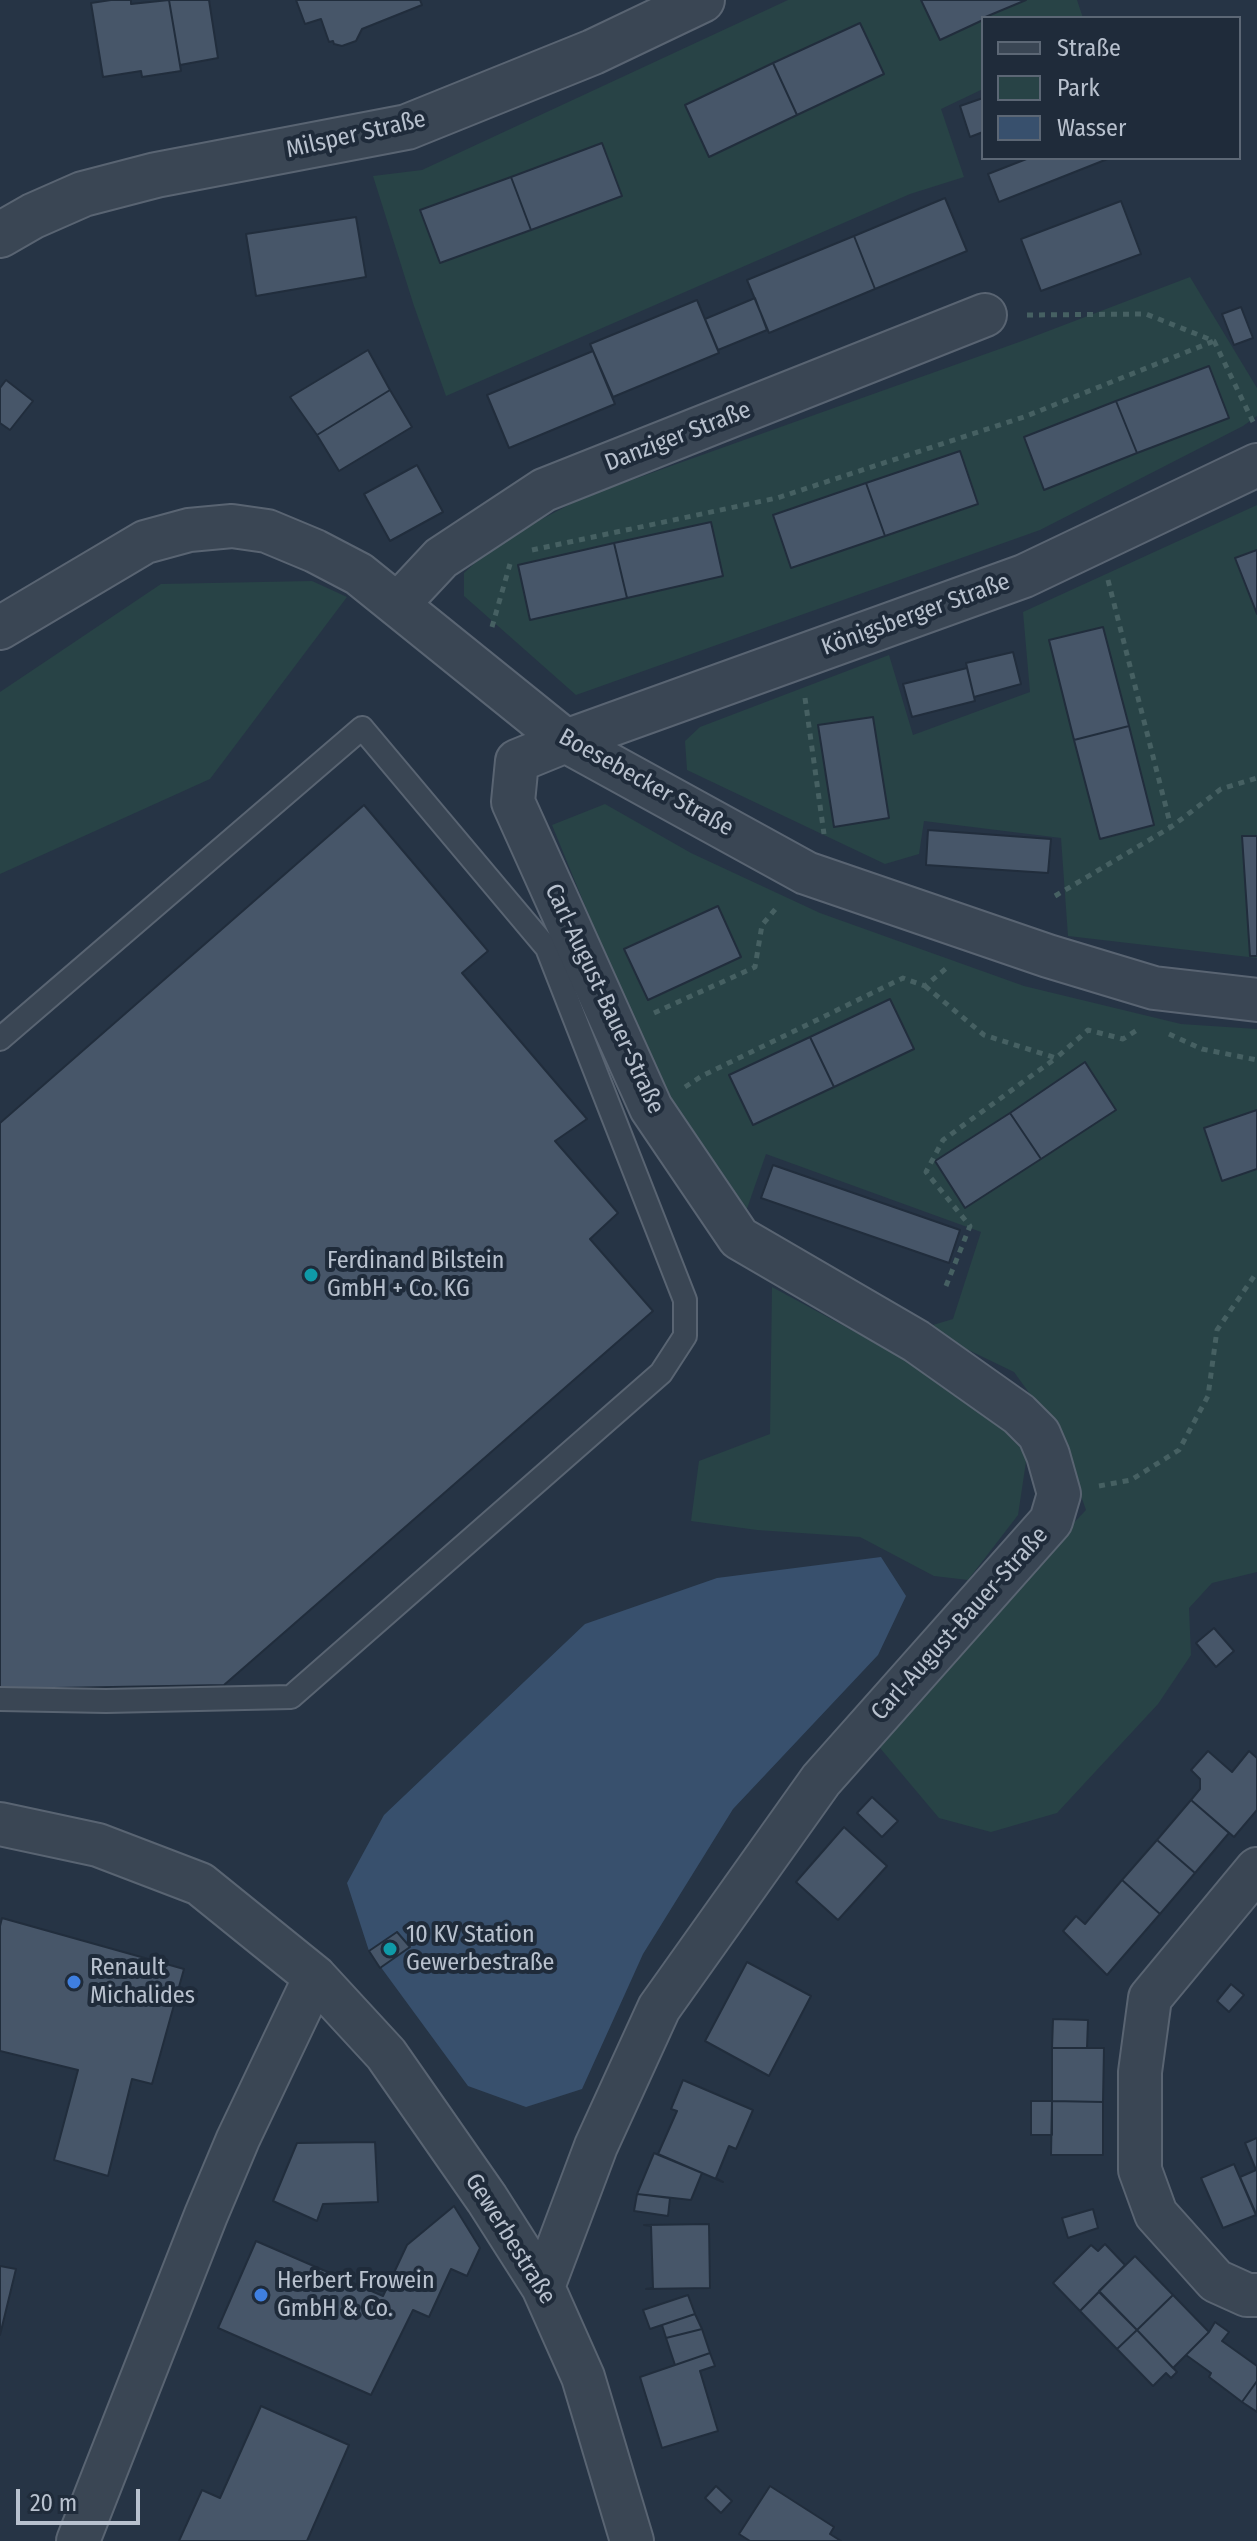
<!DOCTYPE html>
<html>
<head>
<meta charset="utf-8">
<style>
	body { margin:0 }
	#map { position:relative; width:1257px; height:2541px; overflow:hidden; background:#263445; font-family:"Fira Sans Condensed",sans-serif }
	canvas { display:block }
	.legend { position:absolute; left:981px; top:16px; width:260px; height:144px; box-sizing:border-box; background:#1f2b3a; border:2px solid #5c6775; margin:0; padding:10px 14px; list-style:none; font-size:24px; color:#b8c1ce }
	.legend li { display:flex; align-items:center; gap:16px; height:40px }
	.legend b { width:40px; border:2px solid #5c6775 }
	.scale { position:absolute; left:16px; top:2489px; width:124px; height:36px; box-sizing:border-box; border:4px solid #b8c1ce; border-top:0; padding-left:10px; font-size:24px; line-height:28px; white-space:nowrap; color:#b8c1ce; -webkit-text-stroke:6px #1f2b3a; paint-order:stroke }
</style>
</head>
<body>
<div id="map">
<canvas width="1257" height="2541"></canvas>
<ul class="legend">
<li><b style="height:10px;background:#3a4654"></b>Straße</li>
<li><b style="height:22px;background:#284346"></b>Park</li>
<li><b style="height:22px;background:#38506d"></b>Wasser</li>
</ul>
<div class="scale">20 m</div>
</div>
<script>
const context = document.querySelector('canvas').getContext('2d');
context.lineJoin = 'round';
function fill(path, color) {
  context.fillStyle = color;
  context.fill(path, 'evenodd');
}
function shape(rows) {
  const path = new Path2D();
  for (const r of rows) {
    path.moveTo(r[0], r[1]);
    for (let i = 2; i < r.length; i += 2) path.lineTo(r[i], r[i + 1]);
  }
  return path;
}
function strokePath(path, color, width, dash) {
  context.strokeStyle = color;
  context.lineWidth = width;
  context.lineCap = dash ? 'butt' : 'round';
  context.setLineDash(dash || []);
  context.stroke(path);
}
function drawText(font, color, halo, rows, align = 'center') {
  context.font = font + ' "Fira Sans Condensed",sans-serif';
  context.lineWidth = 8;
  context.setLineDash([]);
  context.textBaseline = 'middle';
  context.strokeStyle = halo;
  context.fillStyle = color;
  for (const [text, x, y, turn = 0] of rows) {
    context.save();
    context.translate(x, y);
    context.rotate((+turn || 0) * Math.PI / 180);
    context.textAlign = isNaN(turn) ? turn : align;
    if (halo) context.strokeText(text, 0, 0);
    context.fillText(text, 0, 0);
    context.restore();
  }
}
fill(shape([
	[788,0,1077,0,1083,18,983,18,983,89,941,109,964,177,910,194,446,396,414,306,373,176,422,170],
	[1190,277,1257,388,1257,416,1243,426,1040,530,576,695,464,596,464,573,498,542,584,497,1022,341],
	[1257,505,1257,958,1068,936,1061,838,924,821,919,854,885,864,687,770,685,741,700,727,889,655,913,735,1030,692,1023,612],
	[312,581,347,597,210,779,0,874,0,692,161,584],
	[605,804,691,853,820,913,1024,986,1181,1024,1257,1029,1257,1572,1212,1583,1189,1608,1191,1655,1158,1704,1057,1813,991,1832,939,1818,875,1742,914,1689,1086,1510,1059,1434,1014,1372,923,1328,953,1319,981,1232,766,1154,742,1223,660,1089,552,825],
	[772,1287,968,1393,1027,1455,1018,1515,968,1580,934,1576,860,1537,757,1530,691,1521,699,1461,770,1434]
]), '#284346');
fill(shape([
	[881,1557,906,1596,878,1655,733,1809,643,1954,582,2089,526,2107,468,2086,369,1951,347,1883,384,1815,585,1624,717,1578]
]), '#38506d');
const building = shape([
	[111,0,131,0,131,4,169,0,181,71,142,77,141,71,103,77,91,3,111,0],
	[169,0,209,0,218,58,180,65,169,0],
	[296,0,420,0,422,5,362,29,356,41,342,46,334,44,333,41,329,42,321,19,305,24,296,0],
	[921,0,1026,0,983,18,983,20,940,40,921,0],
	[860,23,884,74,797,115,773,63,860,23],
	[773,63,797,115,709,157,685,105,773,63],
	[983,98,983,132,970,137,960,106,983,98],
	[602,143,622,196,531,230,511,177,602,143],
	[1029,158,1110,158,999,202,988,174,1029,158],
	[511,177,531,230,440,263,420,210,511,177],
	[945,198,967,251,875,289,854,236,945,198],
	[1121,201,1141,254,1041,291,1021,239,1121,201],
	[356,217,366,277,256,296,246,234,356,217],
	[854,236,875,289,769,333,747,280,854,236],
	[755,298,767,330,718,350,705,319,755,298],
	[697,300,719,353,613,397,590,344,697,300],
	[1241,307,1253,338,1234,345,1222,314,1241,307],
	[368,350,390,390,317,435,290,397,368,350],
	[593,351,615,404,509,448,487,395,593,351],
	[1209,366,1229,418,1137,453,1116,401,1209,366],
	[6,380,33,401,10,430,0,423,0,388,6,380],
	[390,390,412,427,339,471,317,435,390,390],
	[1116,401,1137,453,1044,490,1024,437,1116,401],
	[960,451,978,504,885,536,866,483,960,451],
	[417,465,443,512,390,541,364,494,417,465],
	[866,483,885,536,791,568,773,515,866,483],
	[711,522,723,576,627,598,614,543,711,522],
	[614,543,627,598,530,620,518,565,614,543],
	[1257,550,1257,614,1235,558,1257,550],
	[1103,627,1129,726,1074,740,1049,640,1103,627],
	[1013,652,1021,684,974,697,966,663,1013,652],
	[967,668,975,701,912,717,903,684,967,668],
	[873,717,889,818,834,827,818,725,873,717],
	[1129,726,1154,825,1100,839,1074,740,1129,726],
	[364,805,488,951,462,973,587,1119,555,1141,618,1213,590,1239,653,1311,224,1685,0,1689,0,1123,364,805],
	[928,830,1051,839,1048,873,926,865,928,830],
	[1242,836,1257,836,1257,956,1250,956,1242,836],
	[718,906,741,957,648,1000,624,949,718,906],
	[890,999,914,1049,834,1087,810,1037,890,999],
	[810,1037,834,1087,753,1125,729,1075,810,1037],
	[1085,1062,1116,1110,1041,1159,1010,1113,1085,1062],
	[1257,1110,1257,1169,1222,1181,1204,1128,1257,1110],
	[1010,1113,1041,1159,965,1208,935,1161,1010,1113],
	[773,1165,960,1230,949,1263,761,1198,773,1165],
	[1214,1628,1234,1651,1216,1667,1196,1643,1214,1628],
	[1208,1751,1232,1772,1249,1751,1257,1758,1257,1810,1234,1837,1191,1800,1200,1789,1200,1779,1191,1770,1208,1751],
	[872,1797,898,1821,882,1837,857,1813,872,1797],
	[1191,1800,1229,1833,1195,1873,1157,1840,1191,1800],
	[844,1827,887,1866,838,1920,796,1882,844,1827],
	[1157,1840,1195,1873,1160,1914,1122,1880,1157,1840],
	[1122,1880,1160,1914,1107,1975,1063,1931,1076,1916,1085,1924,1122,1880],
	[2,1918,184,1969,152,2084,132,2079,108,2176,54,2160,78,2070,0,2051,0,1926,2,1918],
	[397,1932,410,1947,380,1968,369,1951,397,1932],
	[747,1962,811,1996,769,2076,705,2041,747,1962],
	[1231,1984,1244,1995,1229,2012,1217,2001,1231,1984],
	[1053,2019,1088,2020,1087,2048,1052,2048,1053,2019],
	[1052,2048,1104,2048,1103,2102,1052,2101,1052,2048],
	[683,2080,753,2110,736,2149,729,2146,716,2178,723,2182,658,2154,677,2111,671,2109,683,2080],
	[1031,2101,1052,2101,1052,2135,1031,2135,1031,2101],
	[1052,2101,1103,2102,1103,2155,1051,2155,1052,2101],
	[1257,2138,1257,2170,1256,2170,1245,2143,1257,2138],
	[375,2142,378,2202,323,2204,317,2221,273,2201,297,2143,375,2142],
	[654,2153,702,2173,691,2200,637,2194,654,2153],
	[1234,2164,1256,2215,1223,2228,1201,2178,1234,2164],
	[1256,2170,1257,2170,1257,2216,1240,2177,1256,2170],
	[637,2194,670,2198,668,2216,634,2211,637,2194],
	[454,2206,480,2248,467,2276,451,2269,429,2317,413,2310,371,2395,218,2328,256,2241,383,2296,407,2245,454,2206],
	[1093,2209,1098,2228,1068,2238,1062,2218,1093,2209],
	[709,2224,710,2288,646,2289,653,2288,651,2226,644,2225,709,2224],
	[1105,2244,1125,2265,1080,2311,1053,2283,1091,2245,1098,2251,1105,2244],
	[1135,2256,1173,2295,1137,2330,1099,2291,1135,2256],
	[0,2266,16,2269,0,2335,0,2266],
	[1099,2292,1137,2330,1117,2349,1080,2311,1099,2292],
	[688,2295,695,2314,650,2329,643,2310,688,2295],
	[1173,2295,1209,2332,1173,2368,1137,2330,1173,2295],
	[695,2314,702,2329,666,2338,662,2325,695,2314],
	[1215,2322,1229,2332,1222,2341,1257,2366,1257,2381,1242,2402,1209,2377,1211,2373,1186,2355,1209,2332,1215,2322],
	[702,2329,710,2353,675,2365,666,2338,702,2329],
	[1137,2330,1177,2372,1171,2378,1166,2373,1153,2386,1117,2349,1137,2330],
	[710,2353,715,2366,700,2371,718,2431,662,2448,640,2377,710,2353],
	[1257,2381,1257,2412,1242,2402,1257,2381],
	[261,2406,349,2445,307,2541,179,2541,202,2490,220,2498,261,2406],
	[716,2486,732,2501,721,2513,705,2498,716,2486],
	[770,2486,834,2527,830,2534,841,2541,750,2541,739,2534,770,2486]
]);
fill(building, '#475669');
strokePath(building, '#212d3c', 2);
const service = shape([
	[0,1039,362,728,547,948,685,1300,685,1336,661,1373,291,1697,106,1701,0,1699]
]);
const minor = shape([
	[398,604,441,558,544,490,985,315],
	[0,628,145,542,189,530,232,526,267,531,315,551,359,574,566,741,806,873,1048,956,1154,988,1257,1000],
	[0,1824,98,1845,200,1884,315,1977,386,2054,487,2199,543,2287,583,2377,632,2541],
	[1257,1869,1150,1998,1140,2072,1140,2170,1156,2214,1216,2281,1247,2295,1257,2295],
	[543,2287,596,2146,659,2008,821,1780,1051,1521,1059,1494,1048,1455,1039,1434,1019,1414,916,1341,739,1238,651,1108,513,802,517,761,566,741,1024,576,1257,465],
	[78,2541,206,2215,238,2139,315,1977]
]);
const tertiary = shape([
	[0,235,33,216,83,194,156,175,407,127,593,52,702,0]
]);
strokePath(service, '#596472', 26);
strokePath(minor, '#596472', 46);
strokePath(tertiary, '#596472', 48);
strokePath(shape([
	[1027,315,1146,314,1214,341,1255,426],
	[532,550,777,498,1024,417,1214,341],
	[1108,580,1171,827],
	[492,627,510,564],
	[805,698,824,834],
	[1055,896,1171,827,1221,789,1257,778],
	[925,986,984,1035,1056,1058,1088,1030,1123,1039,1140,1028],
	[654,1013,755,967,762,925,778,906],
	[1169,1034,1202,1049,1257,1060],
	[685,1087,702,1076,903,978,925,986,949,966],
	[946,1286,970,1226,926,1172,943,1140,1056,1058],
	[1099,1486,1131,1480,1179,1450,1208,1396,1217,1330,1257,1272]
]), '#466062', 5, [6, 6]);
strokePath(service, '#3a4654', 22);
strokePath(minor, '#3a4654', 42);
strokePath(tertiary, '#3a4654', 44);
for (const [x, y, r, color] of [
	[311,1275,8,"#0f9aa8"],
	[390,1949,8,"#0f9aa8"],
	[74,1982,8,"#3f7fe0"],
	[261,2295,8,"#3f7fe0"]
]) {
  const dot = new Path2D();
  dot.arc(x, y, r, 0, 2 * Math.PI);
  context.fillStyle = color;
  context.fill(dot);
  strokePath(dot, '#1f2b3a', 3);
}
drawText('24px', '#b8c1ce', '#1f2b3a', [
	["Milsper Straße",356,135,-13],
	["Danziger Straße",678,437,-21],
	["Königsberger Straße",916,615,-20],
	["Boesebecker Straße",646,783,29],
	["Carl-August-Bauer-Straße",604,999,65],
	["Carl-August-Bauer-Straße",960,1624,-48],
	["Gewerbestraße",510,2239,58]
]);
drawText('24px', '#b8c1ce', '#1f2b3a', [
	["Ferdinand Bilstein",327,1261],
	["GmbH + Co. KG",327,1289],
	["10 KV Station",406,1935],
	["Gewerbestraße",406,1963],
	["Renault",90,1968],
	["Michalides",90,1996],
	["Herbert Frowein",277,2281],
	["GmbH & Co.",277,2309]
], 'left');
</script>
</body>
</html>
